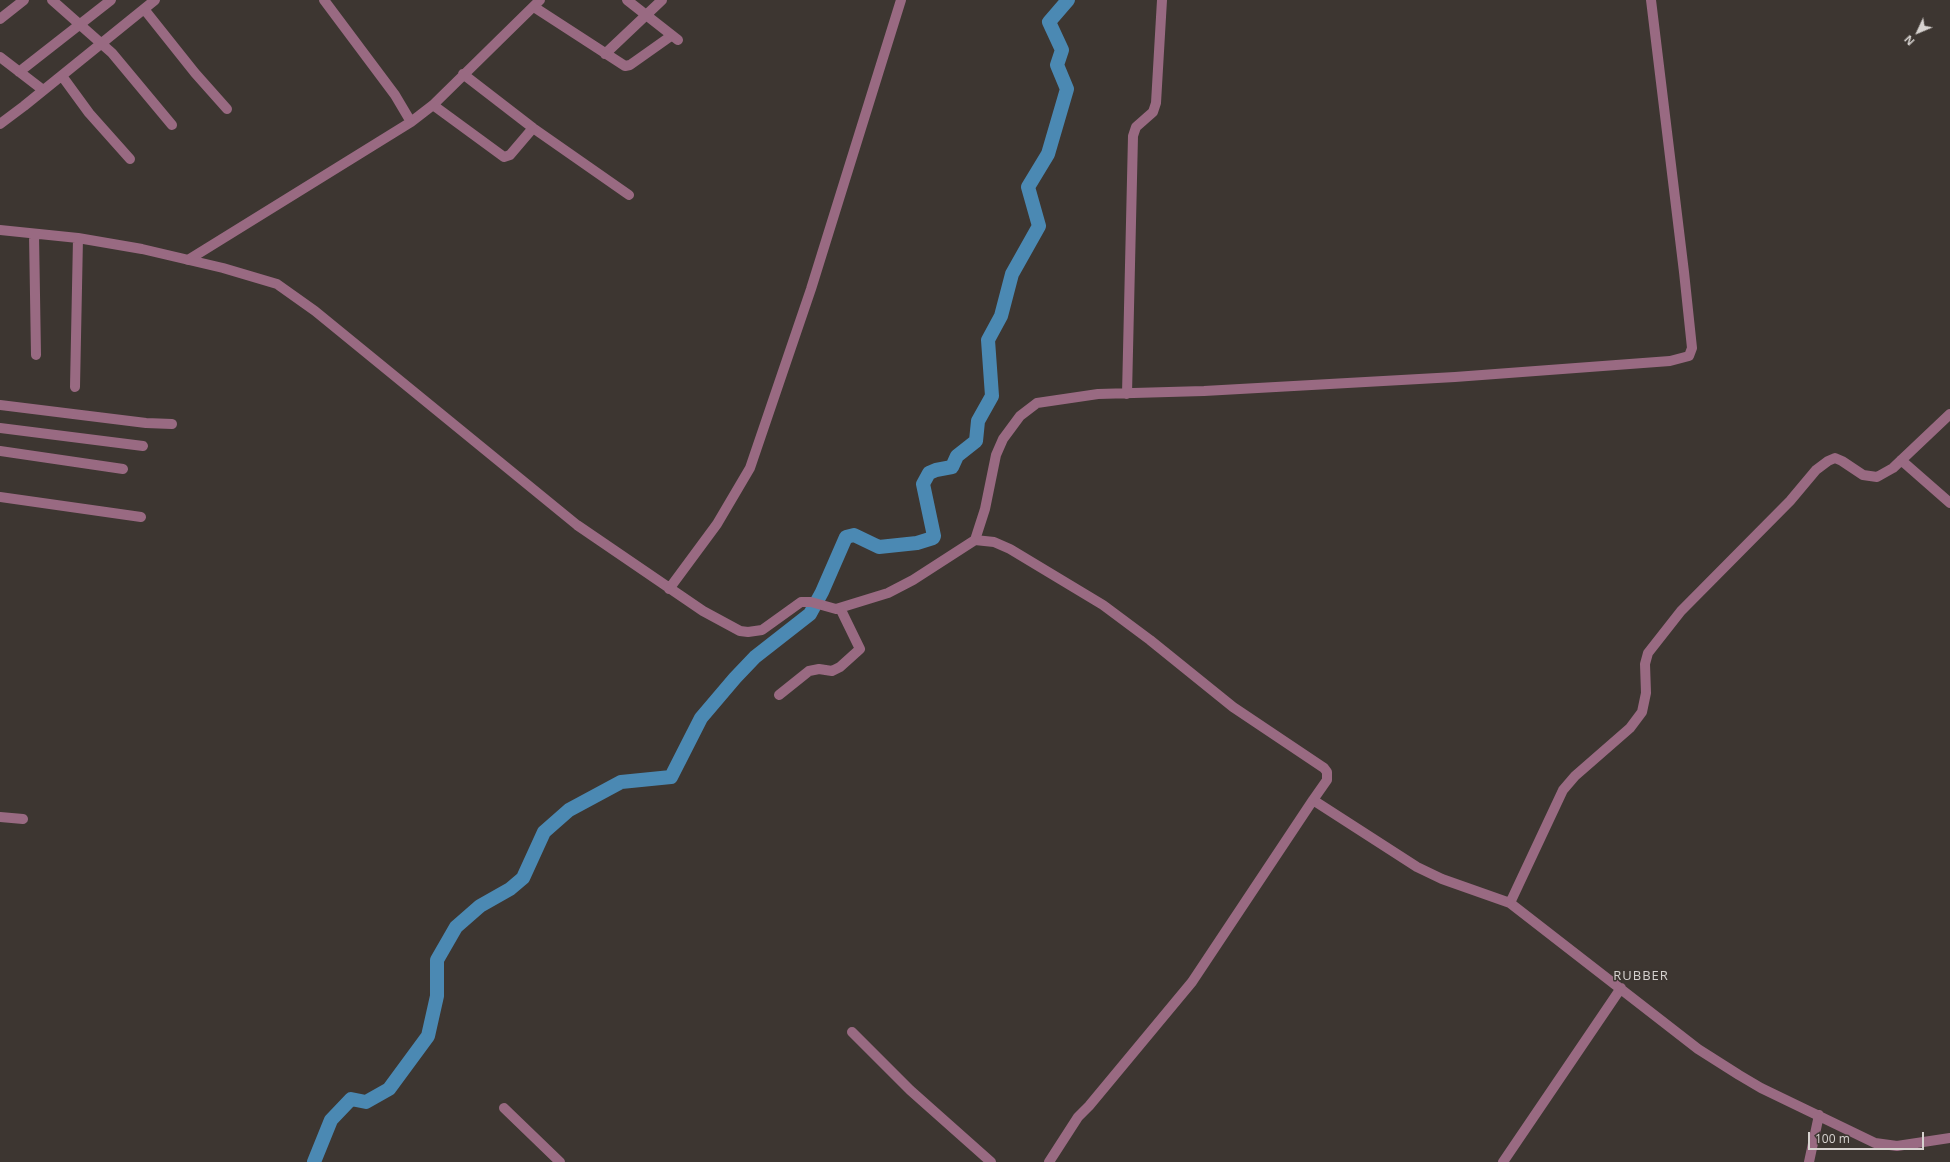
<!DOCTYPE html>
<html>
<head>
<meta charset="utf-8">
<style>
	body { margin:0 }
	#map { position:relative; width:1950px; height:1162px; overflow:hidden; background:#3d3631; font-family:"Open Sans",sans-serif }
	canvas { display:block }
	.north { position:absolute; left:1898px; top:12px; width:40px; height:40px; -webkit-text-stroke:3px #3d3631; paint-order:stroke; rotate:226deg; font-size:11px; font-weight:700; line-height:16px; text-align:center; color:#d7d3d0 }
	.north::after { content:''; display:block; margin:auto; width:14px; height:18px; background:#d7d3d0; clip-path:polygon(50% 0,100% 100%,50% 72%,0 100%) }
	.scale { position:absolute; left:1808px; top:1132px; width:116px; height:18px; box-sizing:border-box; border:2px solid #d7d3d0; border-top:0; padding-left:5px; font-size:12px; line-height:14px; white-space:nowrap; color:#d7d3d0; -webkit-text-stroke:3px #3d3631; paint-order:stroke }
</style>
</head>
<body>
<div id="map">
<canvas width="1950" height="1162"></canvas>
<div class="north">N</div>
<div class="scale">100 m</div>
</div>
<script>
const context = document.querySelector('canvas').getContext('2d');
context.lineJoin = 'round';
function shape(rows) {
  const path = new Path2D();
  for (const r of rows) {
    path.moveTo(r[0], r[1]);
    for (let i = 2; i < r.length; i += 2) path.lineTo(r[i], r[i + 1]);
  }
  return path;
}
function strokePath(path, color, width, dash) {
  context.strokeStyle = color;
  context.lineWidth = width;
  context.lineCap = dash ? 'butt' : 'round';
  context.setLineDash(dash || []);
  context.stroke(path);
}
function drawText(font, color, halo, rows, align = 'center') {
  context.font = font + ' "Open Sans",sans-serif';
  context.lineWidth = 3;
  context.setLineDash([]);
  context.textBaseline = 'middle';
  context.strokeStyle = halo;
  context.fillStyle = color;
  for (const [text, x, y, turn = 0] of rows) {
    context.save();
    context.translate(x, y);
    context.rotate((+turn || 0) * Math.PI / 180);
    context.textAlign = isNaN(turn) ? turn : align;
    if (halo) context.strokeText(text, 0, 0);
    context.fillText(text, 0, 0);
    context.restore();
  }
}
strokePath(shape([
	[314,1162,331,1120,351,1099,366,1102,389,1089,428,1036,437,996,437,960,456,927,480,906,510,889,523,878,544,832,569,810,621,782,671,777,701,718,735,678,755,657,810,614,822,592,846,537,854,535,879,547,917,543,933,538,934,536,923,484,929,473,936,470,952,467,957,456,976,441,978,421,992,396,988,340,1001,316,1012,274,1039,226,1028,187,1048,154,1067,89,1057,65,1062,50,1049,22,1068,0]
]), '#4b89b3', 14);
strokePath(shape([
	[52,0,112,53,172,125],
	[324,0,395,95,411,122],
	[627,0,678,40],
	[534,7,625,66,630,65,671,36],
	[144,9,195,73,227,109],
	[0,19,24,0],
	[605,54,662,0],
	[0,57,43,90],
	[19,72,111,0],
	[463,74,533,128,629,195],
	[62,76,89,113,130,159],
	[433,105,504,157,510,155,533,128],
	[0,124,24,106,155,0],
	[0,230,78,238,142,249,223,268,277,284,315,311,577,525,703,611,740,631,748,632,762,630,801,602,811,602,836,609,888,593,913,580,975,540,994,542,1010,549,1103,605,1150,640,1233,707,1324,768,1327,772,1327,780,1313,800,1417,867,1442,879,1510,903,1698,1049,1739,1075,1761,1088,1875,1143,1897,1146,1950,1138],
	[34,234,36,355],
	[188,260,411,122,433,105,540,0],
	[75,387,78,238],
	[1127,394,1133,136,1136,127,1153,112,1156,103,1162,0],
	[0,405,146,423,172,424],
	[0,428,143,446],
	[0,451,123,469],
	[1901,460,1950,503],
	[0,497,141,517],
	[975,540,985,509,996,455,1003,439,1020,416,1037,403,1098,394,1204,391,1455,377,1670,361,1689,356,1692,348,1684,272,1651,0],
	[669,589,717,524,750,468,811,289,901,0],
	[779,695,809,671,819,669,832,671,840,667,860,649,840,608],
	[0,817,23,819],
	[1510,903,1563,790,1575,776,1630,728,1642,712,1646,693,1645,664,1648,653,1681,611,1790,501,1816,470,1828,461,1835,458,1842,461,1863,475,1877,477,1893,468,1950,414],
	[852,1032,910,1090,991,1162],
	[504,1108,560,1162],
	[1049,1162,1078,1117,1089,1106,1192,982,1313,800],
	[1503,1162,1621,988],
	[1809,1162,1819,1115]
]), '#996a82', 10);
context.letterSpacing = '1px';
drawText('13px', '#d7d3d0', '#3d3631', [
	["RUBBER",1641,976]
]);
context.letterSpacing = '0px';
</script>
</body>
</html>
